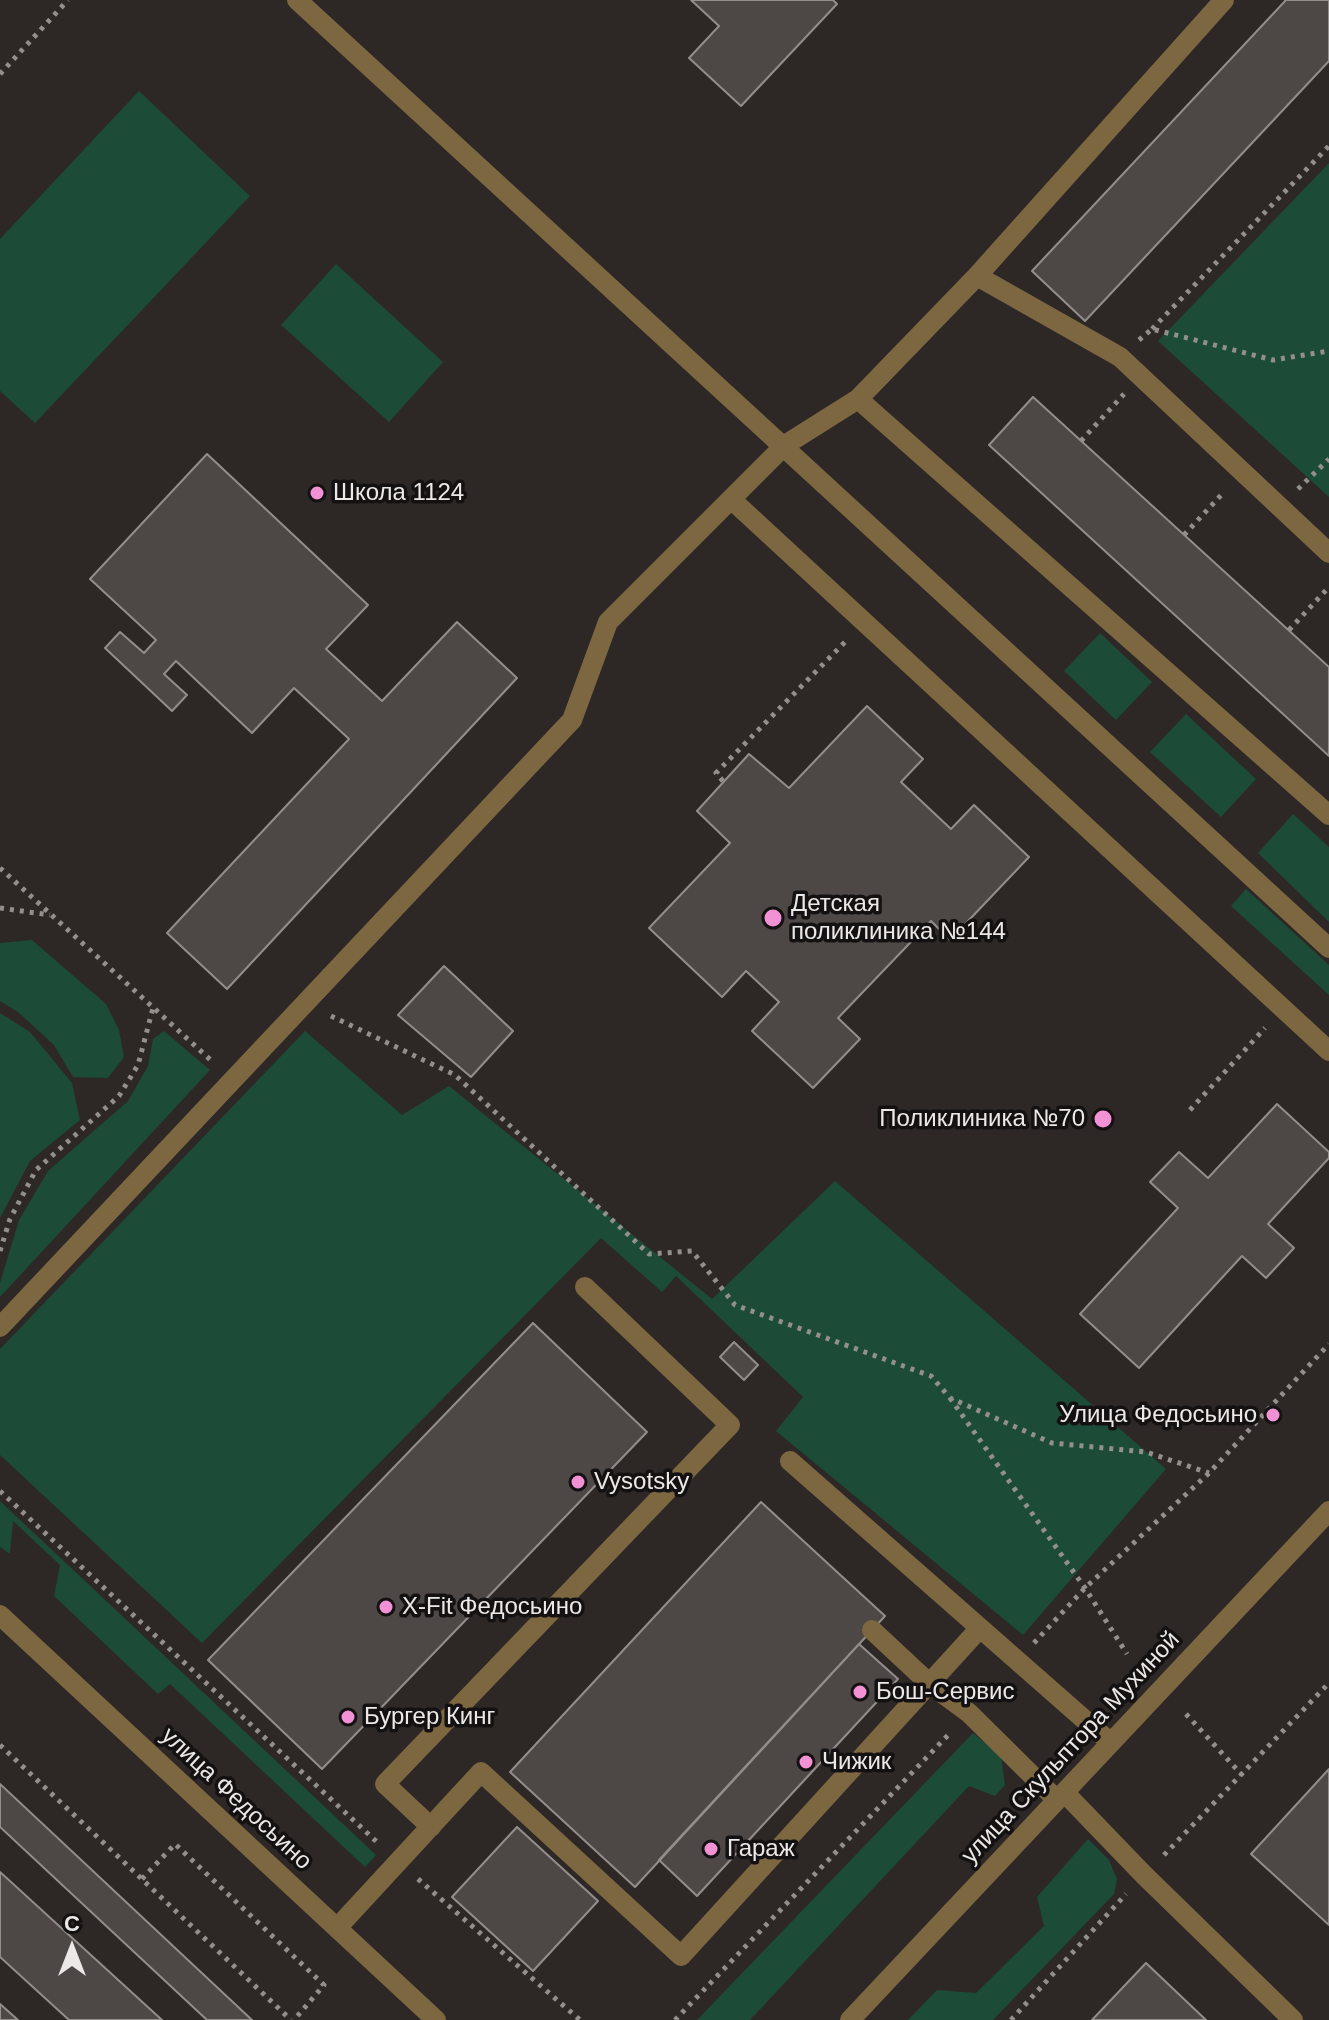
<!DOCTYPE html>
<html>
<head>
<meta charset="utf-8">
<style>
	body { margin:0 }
	#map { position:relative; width:1329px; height:2020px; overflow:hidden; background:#2d2826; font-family:Arial,sans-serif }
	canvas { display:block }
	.north { position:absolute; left:32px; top:1908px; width:80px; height:80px; -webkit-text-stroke:6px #131111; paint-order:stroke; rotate:0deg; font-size:22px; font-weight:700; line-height:32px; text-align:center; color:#ebe8e7 }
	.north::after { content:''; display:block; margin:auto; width:28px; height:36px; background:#ebe8e7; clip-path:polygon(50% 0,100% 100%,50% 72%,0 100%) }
</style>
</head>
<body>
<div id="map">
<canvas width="1329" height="2020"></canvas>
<div class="north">С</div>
</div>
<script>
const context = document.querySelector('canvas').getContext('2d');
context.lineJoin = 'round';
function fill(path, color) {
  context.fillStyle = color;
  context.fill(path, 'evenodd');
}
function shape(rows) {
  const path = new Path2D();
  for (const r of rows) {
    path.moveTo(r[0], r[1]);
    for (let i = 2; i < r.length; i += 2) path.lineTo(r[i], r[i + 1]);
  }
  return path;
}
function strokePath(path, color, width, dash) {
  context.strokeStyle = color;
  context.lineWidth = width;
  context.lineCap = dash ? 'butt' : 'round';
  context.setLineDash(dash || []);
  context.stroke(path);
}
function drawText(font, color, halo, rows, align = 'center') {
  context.font = font + ' Arial,sans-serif';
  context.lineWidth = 7;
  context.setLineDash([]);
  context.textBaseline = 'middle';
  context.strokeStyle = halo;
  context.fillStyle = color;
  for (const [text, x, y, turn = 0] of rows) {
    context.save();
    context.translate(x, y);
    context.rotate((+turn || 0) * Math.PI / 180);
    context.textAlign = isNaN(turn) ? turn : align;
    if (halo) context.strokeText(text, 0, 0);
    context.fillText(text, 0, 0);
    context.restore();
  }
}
fill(shape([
	[139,91,250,196,35,423,0,391,0,239],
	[1329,163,1329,497,1158,341],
	[336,264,443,362,389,422,281,325],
	[1100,633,1152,682,1116,720,1064,671],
	[1186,714,1256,779,1221,817,1150,752],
	[1293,814,1329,847,1329,922,1258,853],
	[1246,889,1329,965,1329,995,1231,906],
	[32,940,106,1004,119,1030,124,1057,108,1078,73,1077,54,1045,18,1012,0,1001,0,943],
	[0,1013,30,1032,72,1083,80,1120,30,1161,0,1218],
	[164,1031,210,1070,0,1297,0,1283,19,1220,48,1171,128,1101,148,1066,153,1039],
	[305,1031,402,1115,449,1086,712,1299,835,1181,1166,1469,1023,1635,776,1431,803,1397,676,1276,662,1292,601,1238,202,1643,0,1455,0,1349],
	[0,1501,376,1855,365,1867,170,1684,158,1694,54,1596,60,1565,13,1521,10,1554,0,1547],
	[973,1733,1001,1756,1005,1785,995,1796,969,1786,750,2020,697,2020],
	[1088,1839,1109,1860,1117,1879,1114,1894,993,2020,908,2020,937,1990,976,1993,1044,1926,1037,1897]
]), '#1c4b37');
const building = shape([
	[691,0,833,0,837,4,741,106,689,58,719,26,691,0],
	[1286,0,1329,0,1329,61,1085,321,1032,271,1286,0],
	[1033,397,1329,667,1329,756,989,445,1033,397],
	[207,454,368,605,326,649,382,701,457,622,517,678,227,989,167,933,349,739,294,688,252,733,176,661,164,674,187,695,172,711,105,648,120,632,144,653,156,640,90,579,207,454],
	[867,706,923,759,901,782,951,829,974,805,1029,857,950,940,931,921,838,1018,860,1039,813,1088,752,1031,779,1002,746,971,722,997,649,928,730,843,697,811,749,754,789,788,867,706],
	[444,966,513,1031,471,1077,398,1015,444,966],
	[1277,1104,1329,1152,1329,1158,1268,1224,1294,1248,1266,1278,1242,1256,1139,1368,1080,1314,1178,1208,1150,1182,1179,1152,1208,1178,1277,1104],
	[533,1323,647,1432,322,1769,208,1660,533,1323],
	[734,1342,758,1365,744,1380,720,1357,734,1342],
	[761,1502,885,1616,635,1887,510,1772,761,1502],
	[859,1644,898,1679,697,1896,659,1860,859,1644],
	[1329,1769,1329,1925,1251,1854,1329,1769],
	[0,1784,252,2020,207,2020,0,1827,0,1784],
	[517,1827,598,1901,533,1971,452,1897,517,1827],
	[0,1872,162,2020,69,2020,0,1957,0,1872],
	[1146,1963,1206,2020,1092,2020,1146,1963],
	[0,2004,18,2020,0,2020,0,2004]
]);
fill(building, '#4d4846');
strokePath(building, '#938e8c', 2);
strokePath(shape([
	[0,74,68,0],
	[1152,329,1329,146],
	[1139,340,1152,329,1273,360,1329,351],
	[1081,441,1124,394],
	[1298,489,1329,459],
	[1184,535,1224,492],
	[1289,630,1329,587],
	[723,781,716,773,845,642],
	[0,868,214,1063],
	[0,908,50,915],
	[331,1016,455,1075,649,1254,692,1251,735,1305,931,1376,950,1398,1052,1443,1146,1452,1209,1473],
	[1190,1110,1265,1028],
	[0,1251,10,1219,36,1170,119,1096,138,1065,153,1008],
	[950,1398,1085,1588,1127,1654],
	[0,1491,378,1843],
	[1034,1643,1085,1588,1209,1473,1329,1344],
	[1186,1714,1242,1775],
	[0,1745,291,2020],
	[1164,1855,1329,1683],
	[142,1879,175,1844,324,1985,294,2020],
	[418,1879,580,2020],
	[675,2020,951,1732],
	[1011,2020,1126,1894]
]), '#938f8d', 5, [4, 6]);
strokePath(shape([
	[297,0,1329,948],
	[977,276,1120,357,1329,553],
	[858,399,1329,815],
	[732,500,1329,1051],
	[0,1327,572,720,608,622,785,445,858,399,977,276,1224,0],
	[790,1461,1111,1743],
	[0,1615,436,2020],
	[872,1630,931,1685,969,1713,1057,1800],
	[1065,1793,1144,1875,1293,2020],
	[431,1827,385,1784,730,1425,585,1287],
	[337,1928,481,1772,681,1956,980,1628],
	[850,2020,1329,1511]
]), '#7c6741', 20);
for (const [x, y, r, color] of [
	[317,493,8,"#f391d5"],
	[773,918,10,"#f391d5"],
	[1103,1119,10,"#f391d5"],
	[1273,1415,8,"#f391d5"],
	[578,1482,8,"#f391d5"],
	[386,1607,8,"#f391d5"],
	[860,1692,8,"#f391d5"],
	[348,1717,8,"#f391d5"],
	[806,1762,8,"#f391d5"],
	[711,1849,8,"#f391d5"]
]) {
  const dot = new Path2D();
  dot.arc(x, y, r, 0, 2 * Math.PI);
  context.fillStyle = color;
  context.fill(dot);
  strokePath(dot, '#131111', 3);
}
drawText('24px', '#ebe8e7', '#131111', [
	["Школа 1124",333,493],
	["Детская",791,904],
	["поликлиника №144",791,932],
	["Поликлиника №70",1085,1119,"right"],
	["Улица Федосьино",1257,1415,"right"],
	["Vysotsky",594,1482],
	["X-Fit Федосьино",402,1607],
	["Бош-Сервис",876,1692],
	["Бургер Кинг",364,1717],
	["Чижик",822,1762],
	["Гараж",727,1849]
], 'left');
drawText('24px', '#ebe8e7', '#131111', [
	["улица Скульптора Мухиной",1071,1748,-47],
	["улица Федосьино",236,1799,43]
]);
</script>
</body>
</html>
